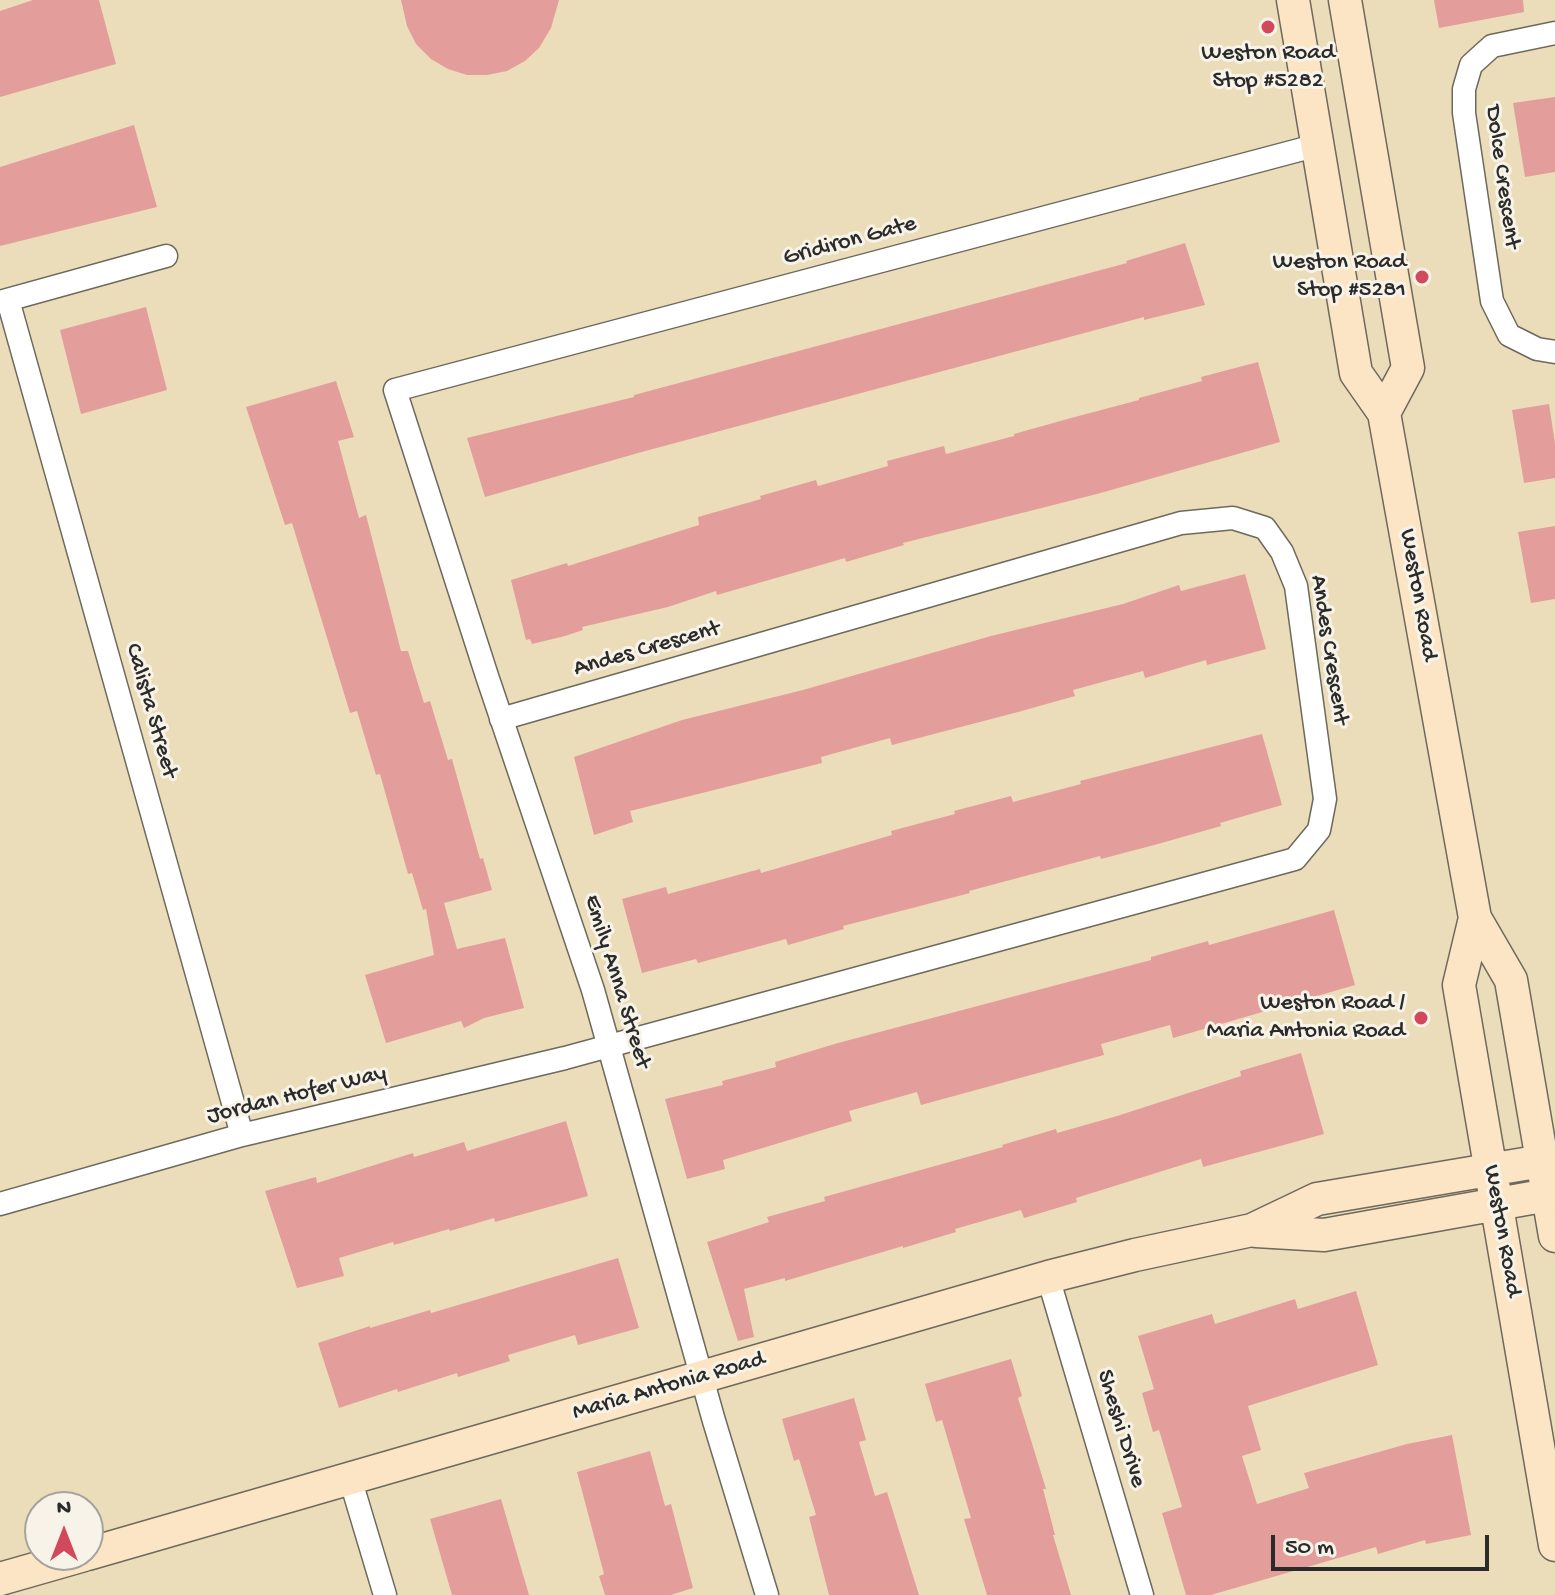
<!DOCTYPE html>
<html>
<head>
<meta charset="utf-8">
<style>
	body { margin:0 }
	#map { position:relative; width:1555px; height:1595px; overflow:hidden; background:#ebddba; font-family:"Gochi Hand",sans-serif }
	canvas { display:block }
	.north { position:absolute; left:24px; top:1491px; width:80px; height:80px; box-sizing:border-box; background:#f7f3e8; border:2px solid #a5a39c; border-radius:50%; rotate:0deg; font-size:22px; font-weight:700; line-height:32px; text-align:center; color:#2b2b2b }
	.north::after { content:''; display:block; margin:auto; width:28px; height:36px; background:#d1495b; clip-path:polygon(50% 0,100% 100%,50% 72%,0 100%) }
	.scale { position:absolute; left:1271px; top:1535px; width:218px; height:36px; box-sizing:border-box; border:4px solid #2b2b2b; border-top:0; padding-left:10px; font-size:24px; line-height:28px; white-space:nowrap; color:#2b2b2b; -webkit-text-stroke:6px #f7f3e8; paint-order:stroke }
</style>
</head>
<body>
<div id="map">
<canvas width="1555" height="1595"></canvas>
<div class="north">N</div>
<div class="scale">50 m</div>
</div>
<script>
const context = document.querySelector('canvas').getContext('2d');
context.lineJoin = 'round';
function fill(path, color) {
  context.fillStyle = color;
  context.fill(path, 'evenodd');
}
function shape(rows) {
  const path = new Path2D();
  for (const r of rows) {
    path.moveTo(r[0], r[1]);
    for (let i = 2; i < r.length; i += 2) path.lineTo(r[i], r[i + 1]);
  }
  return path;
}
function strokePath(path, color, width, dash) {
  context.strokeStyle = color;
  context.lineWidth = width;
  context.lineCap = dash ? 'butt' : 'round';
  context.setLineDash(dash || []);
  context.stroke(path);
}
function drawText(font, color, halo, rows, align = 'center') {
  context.font = font + ' "Gochi Hand",sans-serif';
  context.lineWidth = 6;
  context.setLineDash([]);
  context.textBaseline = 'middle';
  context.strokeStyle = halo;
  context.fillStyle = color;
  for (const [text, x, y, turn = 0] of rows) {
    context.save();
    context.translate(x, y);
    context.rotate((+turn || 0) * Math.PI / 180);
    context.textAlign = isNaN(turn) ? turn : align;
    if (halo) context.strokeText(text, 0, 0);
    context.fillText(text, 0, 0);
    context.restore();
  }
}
fill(shape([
	[33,0,99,0,116,64,0,97,0,11],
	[401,0,559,0,551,28,539,48,525,61,507,71,487,75,467,75,448,69,431,59,416,44,407,26],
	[1434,0,1523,0,1524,12,1439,28],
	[1555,97,1555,172,1525,177,1513,103],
	[134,125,157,207,0,246,0,167],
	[1185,243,1205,305,1144,320,1144,317,638,453,485,497,467,438,634,397,634,395,1127,263,1126,261],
	[146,307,167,390,81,414,60,330],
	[1258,362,1280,442,1097,494,903,543,904,545,846,562,845,558,717,595,716,591,668,607,582,627,583,630,565,636,532,644,530,639,526,640,511,580,567,563,568,566,699,525,698,517,761,499,760,496,816,480,818,486,888,466,887,461,944,446,946,454,1014,436,1014,434,1071,418,1139,400,1139,398,1202,381,1201,377],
	[336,381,354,437,338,441,359,518,366,515,401,651,408,651,424,703,430,701,448,760,452,759,480,859,483,858,492,890,444,903,457,949,505,938,524,1008,484,1018,464,1028,461,1021,386,1043,365,975,434,955,426,909,423,910,412,873,408,874,380,774,376,775,357,711,350,713,292,523,285,525,246,407],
	[1549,404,1555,443,1555,478,1524,483,1512,410],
	[1555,526,1555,599,1531,603,1518,532],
	[1245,574,1266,649,1207,665,1206,660,1145,678,1143,671,1073,690,1075,696,1018,712,892,745,890,738,821,757,822,763,630,811,633,822,594,835,574,757,682,720,803,690,991,636,1123,604,1179,585,1181,591],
	[1262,734,1282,805,1220,823,1221,826,1158,844,1101,859,1100,856,969,891,970,893,843,926,844,929,788,945,786,939,698,963,696,959,642,973,622,899,666,887,668,894,760,869,761,873,892,835,891,831,955,814,954,811,1011,796,1013,802,1081,784,1080,781],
	[1334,910,1355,985,1173,1038,1170,1025,1101,1044,1104,1055,921,1105,917,1092,849,1111,852,1121,723,1160,725,1169,687,1179,665,1099,723,1085,722,1081,776,1067,775,1062,838,1043,1151,960,1151,957,1208,941,1209,945],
	[1301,1053,1324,1134,1203,1167,1201,1159,1076,1198,1077,1202,1024,1218,1021,1210,955,1229,956,1232,903,1248,903,1246,785,1281,785,1278,744,1289,754,1337,738,1341,707,1242,769,1222,767,1217,825,1201,824,1197,1003,1147,1002,1145,1056,1129,1057,1133,1117,1116,1241,1076,1240,1071],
	[566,1121,588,1196,495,1222,494,1218,450,1231,449,1229,394,1245,393,1242,339,1258,344,1276,297,1288,265,1191,316,1177,317,1183,413,1153,414,1157,464,1142,467,1151],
	[618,1258,639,1328,578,1345,575,1335,508,1355,510,1361,458,1377,457,1373,398,1392,397,1389,339,1408,318,1343,370,1326,370,1328,430,1310,431,1313],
	[1356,1291,1378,1365,1248,1406,1261,1450,1242,1456,1257,1504,1309,1488,1304,1473,1407,1444,1452,1435,1471,1535,1426,1544,1425,1540,1378,1554,1376,1547,1211,1595,1186,1595,1162,1513,1182,1507,1159,1430,1153,1432,1142,1393,1154,1389,1138,1336,1212,1314,1215,1324,1295,1299,1298,1309],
	[1011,1359,1022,1396,1018,1398,1046,1489,1043,1489,1055,1535,1053,1535,1071,1595,987,1595,964,1519,971,1518,955,1464,942,1420,936,1422,925,1384],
	[854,1398,866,1440,859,1442,875,1496,887,1492,919,1595,829,1595,809,1517,816,1515,799,1459,794,1461,782,1419],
	[650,1451,665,1506,671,1504,693,1588,671,1595,605,1595,599,1576,604,1574,577,1472],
	[501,1499,529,1595,452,1595,430,1519]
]), '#e39e9c');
const street = shape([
	[1555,33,1492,46,1471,65,1464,89,1464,113,1492,301,1509,335,1537,349,1555,352],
	[8,300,242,1135],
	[0,302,166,256],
	[0,1204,242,1135,565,1058,1295,859,1319,830,1325,799,1296,586,1282,552,1265,528,1233,518,1181,523,501,719],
	[1048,1277,1142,1595],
	[350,1478,385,1595],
	[767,1595,714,1421,593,990,487,676,395,390,1318,145]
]);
const secondary = shape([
	[1293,0,1356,373,1384,413,1475,918,1511,980,1555,1236],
	[1345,0,1408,368,1384,413],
	[1475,918,1459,985,1555,1545],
	[1256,1231,1324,1235,1548,1195],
	[88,1554,1048,1277,1135,1255,1252,1230,1317,1199,1542,1161],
	[0,1579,84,1555]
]);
strokePath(street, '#6e695d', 25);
strokePath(secondary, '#6e695d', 35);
strokePath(street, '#fff', 22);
strokePath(secondary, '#fce5c4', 32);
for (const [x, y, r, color] of [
	[1268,27,8,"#d1495b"],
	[1422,277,8,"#d1495b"],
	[1421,1018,8,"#d1495b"]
]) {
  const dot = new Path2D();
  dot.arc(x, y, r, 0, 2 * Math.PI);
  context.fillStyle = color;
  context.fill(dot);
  strokePath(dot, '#f7f3e8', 3);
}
drawText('24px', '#2b2b2b', '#f7f3e8', [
	["Weston Road",1268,54,"center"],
	["Stop #5282",1268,82,"center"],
	["Weston Road",1406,263],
	["Stop #5281",1406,291],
	["Weston Road /",1405,1004],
	["Maria Antonia Road",1405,1032]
], 'right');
drawText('24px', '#2b2b2b', '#f7f3e8', [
	["Dolce Crescent",1501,177,82],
	["Gridiron Gate",850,242,-15],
	["Weston Road",1417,595,80],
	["Andes Crescent",647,650,-16],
	["Andes Crescent",1328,650,81],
	["Calista Street",150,711,74],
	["Emily Anna Street",616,982,73],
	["Jordan Hofer Way",297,1096,-14],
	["Weston Road",1501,1231,80],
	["Maria Antonia Road",669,1387,-16],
	["Sheshi Drive",1120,1429,73]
]);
</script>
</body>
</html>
